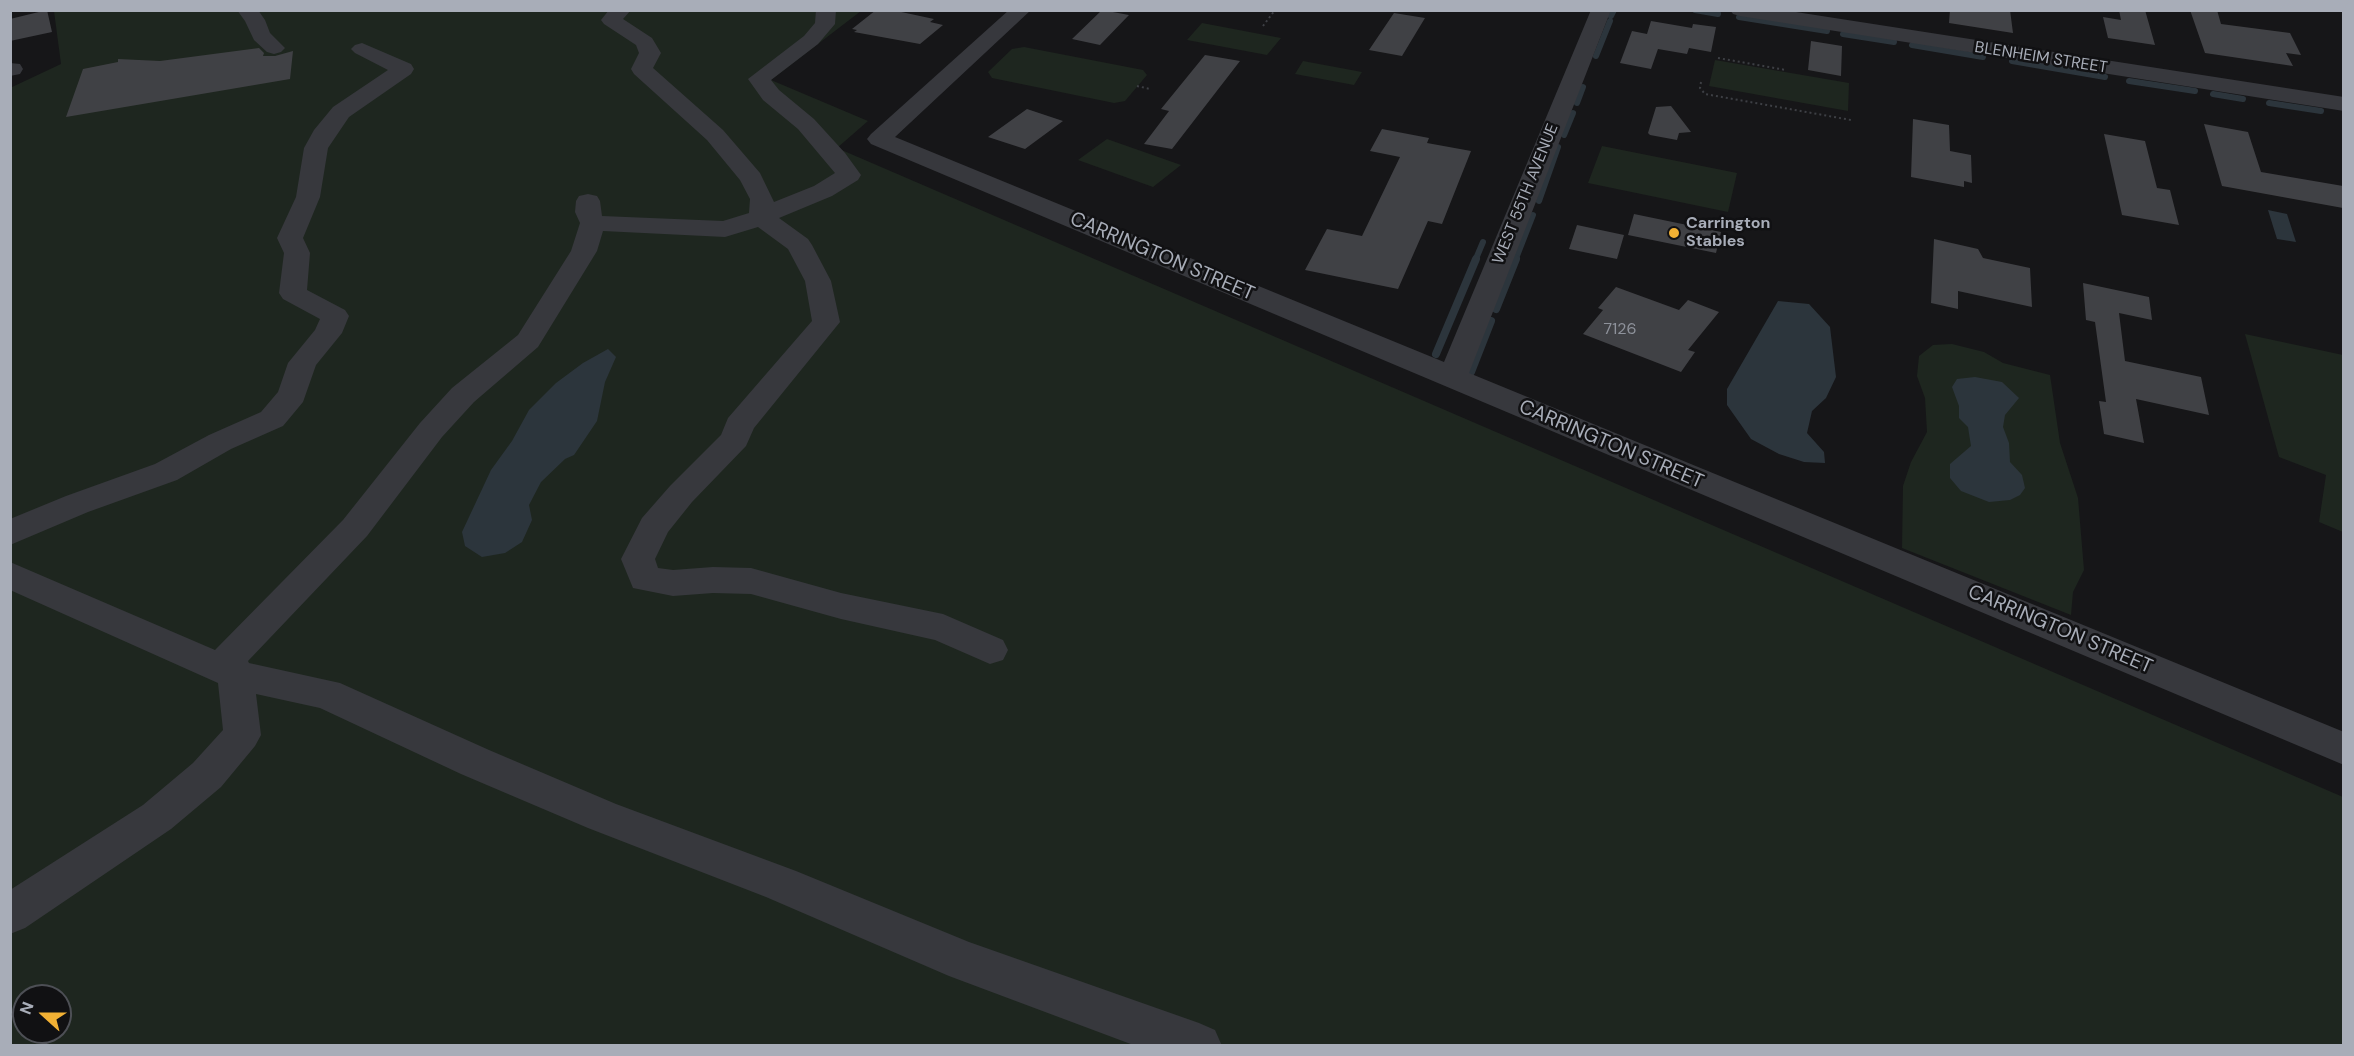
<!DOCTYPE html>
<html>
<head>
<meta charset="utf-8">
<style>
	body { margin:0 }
	#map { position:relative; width:2354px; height:1056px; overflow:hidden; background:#161618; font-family:"DM Sans",sans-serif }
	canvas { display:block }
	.frame { position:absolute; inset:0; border:12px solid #a8adb8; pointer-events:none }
	.north { position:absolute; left:12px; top:984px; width:60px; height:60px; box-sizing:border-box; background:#111113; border:2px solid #4d4f55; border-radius:50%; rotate:291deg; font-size:16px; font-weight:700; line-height:24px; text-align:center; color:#a8adb8 }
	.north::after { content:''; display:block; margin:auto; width:21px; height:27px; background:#f2b134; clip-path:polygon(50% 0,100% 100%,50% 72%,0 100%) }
</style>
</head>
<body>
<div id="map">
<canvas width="2354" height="1056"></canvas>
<div class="frame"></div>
<div class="north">N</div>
</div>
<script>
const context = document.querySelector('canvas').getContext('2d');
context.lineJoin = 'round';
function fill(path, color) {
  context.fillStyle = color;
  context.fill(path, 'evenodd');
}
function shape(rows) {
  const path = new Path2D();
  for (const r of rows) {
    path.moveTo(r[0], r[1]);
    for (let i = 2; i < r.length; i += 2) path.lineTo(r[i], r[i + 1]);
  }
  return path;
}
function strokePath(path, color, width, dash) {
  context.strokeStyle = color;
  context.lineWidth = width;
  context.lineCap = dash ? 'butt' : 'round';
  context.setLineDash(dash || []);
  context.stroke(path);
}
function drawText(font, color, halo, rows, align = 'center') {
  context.font = font + ' "DM Sans",sans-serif';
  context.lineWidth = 5;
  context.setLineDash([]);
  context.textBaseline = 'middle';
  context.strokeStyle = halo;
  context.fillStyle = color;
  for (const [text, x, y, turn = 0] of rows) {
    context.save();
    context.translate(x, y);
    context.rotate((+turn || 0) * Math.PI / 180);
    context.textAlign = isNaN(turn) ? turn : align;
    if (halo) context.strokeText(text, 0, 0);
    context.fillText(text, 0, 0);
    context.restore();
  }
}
fill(shape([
	[54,11,861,11,771,80,868,121,837,148,2343,797,2343,1045,11,1045,10,88,61,64],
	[24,996,60,996,60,1032,24,1032],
	[1202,23,1281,38,1267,55,1187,40],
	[1024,47,1143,70,1147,75,1125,101,1114,103,992,78,988,72,1012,49],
	[1715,60,1849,83,1848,111,1709,86],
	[1303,61,1362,72,1354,85,1295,74],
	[1107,139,1181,165,1153,187,1078,160],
	[1602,146,1737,173,1728,212,1588,183],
	[2245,334,2343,355,2343,532,2319,522,2326,475,2279,457],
	[1952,344,1984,352,2003,363,2050,375,2060,443,2078,498,2084,570,2073,592,2071,615,1902,548,1903,486,1911,462,1927,432,1925,398,1917,376,1919,356,1933,345]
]), '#1e261f');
fill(shape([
	[2268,210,2287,214,2296,242,2277,239],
	[1778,301,1809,304,1830,327,1836,377,1826,398,1812,411,1807,433,1824,452,1825,463,1804,462,1779,454,1751,439,1727,405,1727,389],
	[608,349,616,357,605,382,597,421,574,455,565,459,541,482,529,505,532,520,522,542,505,553,482,557,465,546,462,532,491,470,512,441,529,410,556,383,583,363],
	[1975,377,2002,382,2019,398,2005,415,2003,427,2009,443,2010,462,2022,475,2025,488,2020,495,2010,500,1989,502,1961,491,1950,478,1950,464,1971,446,1968,427,1959,418,1959,406,1952,387,1957,379]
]), '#2c353c');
strokePath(shape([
	[1695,10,1718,14],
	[1611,16,1614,10],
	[1739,17,1827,31],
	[1843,34,1894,42],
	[1912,45,1983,57],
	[1596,56,1610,21],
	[2012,61,2105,77],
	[2129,81,2195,91],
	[2213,94,2243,99],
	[1577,103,1583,87],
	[2269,103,2321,111],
	[1564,135,1573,113],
	[1539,201,1558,147],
	[1475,261,1483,242],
	[1515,261,1533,215]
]), '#2c353c', 6);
strokePath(shape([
	[1496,309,1516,259],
	[1436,354,1476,259],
	[1471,372,1491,321]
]), '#2c353c', 8);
fill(shape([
	[47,10,52,32,10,41,10,19],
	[876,10,892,10,934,19,930,22,943,25,920,44,854,32,857,30,852,29],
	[1102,10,1129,15,1100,45,1072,39],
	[1950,10,2010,10,2013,33,1949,23],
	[2119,10,2145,10,2155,45,2108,38,2103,17,2121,20],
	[2190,10,2217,10,2221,24,2290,33,2301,55,2286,53,2293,66,2205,53],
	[1394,13,1425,18,1402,56,1369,50],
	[1651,21,1692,28,1693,24,1716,27,1711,52,1689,48,1687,54,1658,49,1651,69,1620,63,1632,31,1647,34],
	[1811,41,1842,46,1841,76,1808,70],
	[259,48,264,53,263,56,275,56,293,51,290,79,66,117,83,69,118,62,118,59,160,61],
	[1205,55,1240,61,1172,149,1144,144,1169,111,1161,109],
	[1671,106,1691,132,1679,133,1677,140,1650,135,1648,133,1656,107],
	[1027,109,1063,121,1025,149,988,137],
	[1913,119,1949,125,1950,151,1971,155,1972,183,1964,181,1964,187,1911,177],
	[2204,124,2248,132,2261,172,2343,186,2343,208,2222,186],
	[1382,129,1429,138,1427,143,1471,151,1442,224,1428,221,1398,289,1305,270,1327,229,1362,236,1400,157,1370,151],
	[2104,134,2145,141,2157,188,2170,190,2179,225,2122,215],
	[1634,214,1721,232,1716,253,1628,235],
	[1577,225,1624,235,1617,259,1569,249],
	[1934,239,1978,249,1983,258,2030,268,2032,307,1958,291,1958,309,1931,303],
	[2083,283,2149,297,2152,320,2119,313,2125,361,2201,377,2209,415,2136,399,2144,443,2104,434,2099,401,2106,402,2095,322,2086,320],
	[1616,287,1679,310,1688,300,1719,312,1688,350,1695,352,1681,372,1583,334,1603,310,1598,308]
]), '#404145');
strokePath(shape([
	[1263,26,1275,10],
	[1718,58,1786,70],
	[1701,82,1700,88,1705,94,1851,120],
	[1137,86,1150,89]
]), '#3d3f44', 2, [2, 3]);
fill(shape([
	[237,10,258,10,265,20,270,33,285,48,281,52,274,54,267,52,254,40,245,21,237,10],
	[609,10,631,10,623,19,652,38,661,53,653,68,723,130,760,173,774,202,814,186,835,173,798,129,763,100,748,79,804,36,815,23,816,10,836,10,835,24,818,44,771,80,779,90,814,119,845,153,861,175,858,180,832,196,779,218,808,239,812,245,831,281,840,322,754,428,746,446,692,502,668,532,655,559,658,568,673,570,713,567,751,568,841,593,943,614,1003,640,1008,650,1003,660,990,664,935,640,841,619,751,594,713,593,673,596,633,588,621,559,642,518,670,486,721,435,728,418,812,321,805,281,788,249,758,227,725,237,603,231,597,251,538,347,474,402,442,437,367,536,248,661,249,663,340,683,489,750,616,804,796,871,969,942,1199,1023,1215,1030,1222,1046,1136,1046,949,976,766,897,588,828,461,774,320,708,256,694,261,735,255,746,221,787,171,829,25,928,10,934,10,890,143,805,193,763,223,730,218,683,10,590,10,562,215,650,343,520,420,423,452,388,518,335,571,251,580,223,575,212,576,201,579,196,588,194,597,196,600,201,602,216,723,221,749,213,750,199,740,180,707,140,634,74,631,69,639,53,636,45,604,24,601,20,609,10],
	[1009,10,1031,10,895,137,1444,362,1591,10,1611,10,1469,373,2344,732,2344,765,871,144,867,139,871,134,1009,10],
	[1730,10,1783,10,2344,97,2344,111,1740,16,1733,14,1730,10],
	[362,43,411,64,414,69,411,74,349,117,328,148,320,197,303,238,310,253,307,290,345,310,349,316,342,333,316,365,303,402,283,426,231,449,177,480,88,512,10,545,10,519,66,496,155,464,209,435,261,412,278,392,288,363,315,330,320,319,283,299,279,293,284,253,277,238,296,197,304,148,314,130,333,107,388,70,355,53,351,49,355,45,362,43],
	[10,63,20,64,23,69,20,74,10,76,10,63]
]), '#37383d');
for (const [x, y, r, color] of [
	[1674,233,6,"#f2b134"]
]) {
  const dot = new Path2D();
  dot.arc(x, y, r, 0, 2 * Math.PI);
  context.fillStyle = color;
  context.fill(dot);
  strokePath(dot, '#111113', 2);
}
drawText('16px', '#a8adb8', '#111113', [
	["BLENHEIM STREET",2041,58,9],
	["WEST 55TH AVENUE",1526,194,-68]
]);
drawText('bold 16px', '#a8adb8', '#111113', [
	["Carrington",1686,224],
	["Stables",1686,242]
], 'left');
drawText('16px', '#8e929b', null, [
	["7126",1620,330]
]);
drawText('20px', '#a8adb8', '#111113', [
	["CARRINGTON STREET",1162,257,23],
	["CARRINGTON STREET",1611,445,23],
	["CARRINGTON STREET",2060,630,23]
]);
</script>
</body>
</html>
